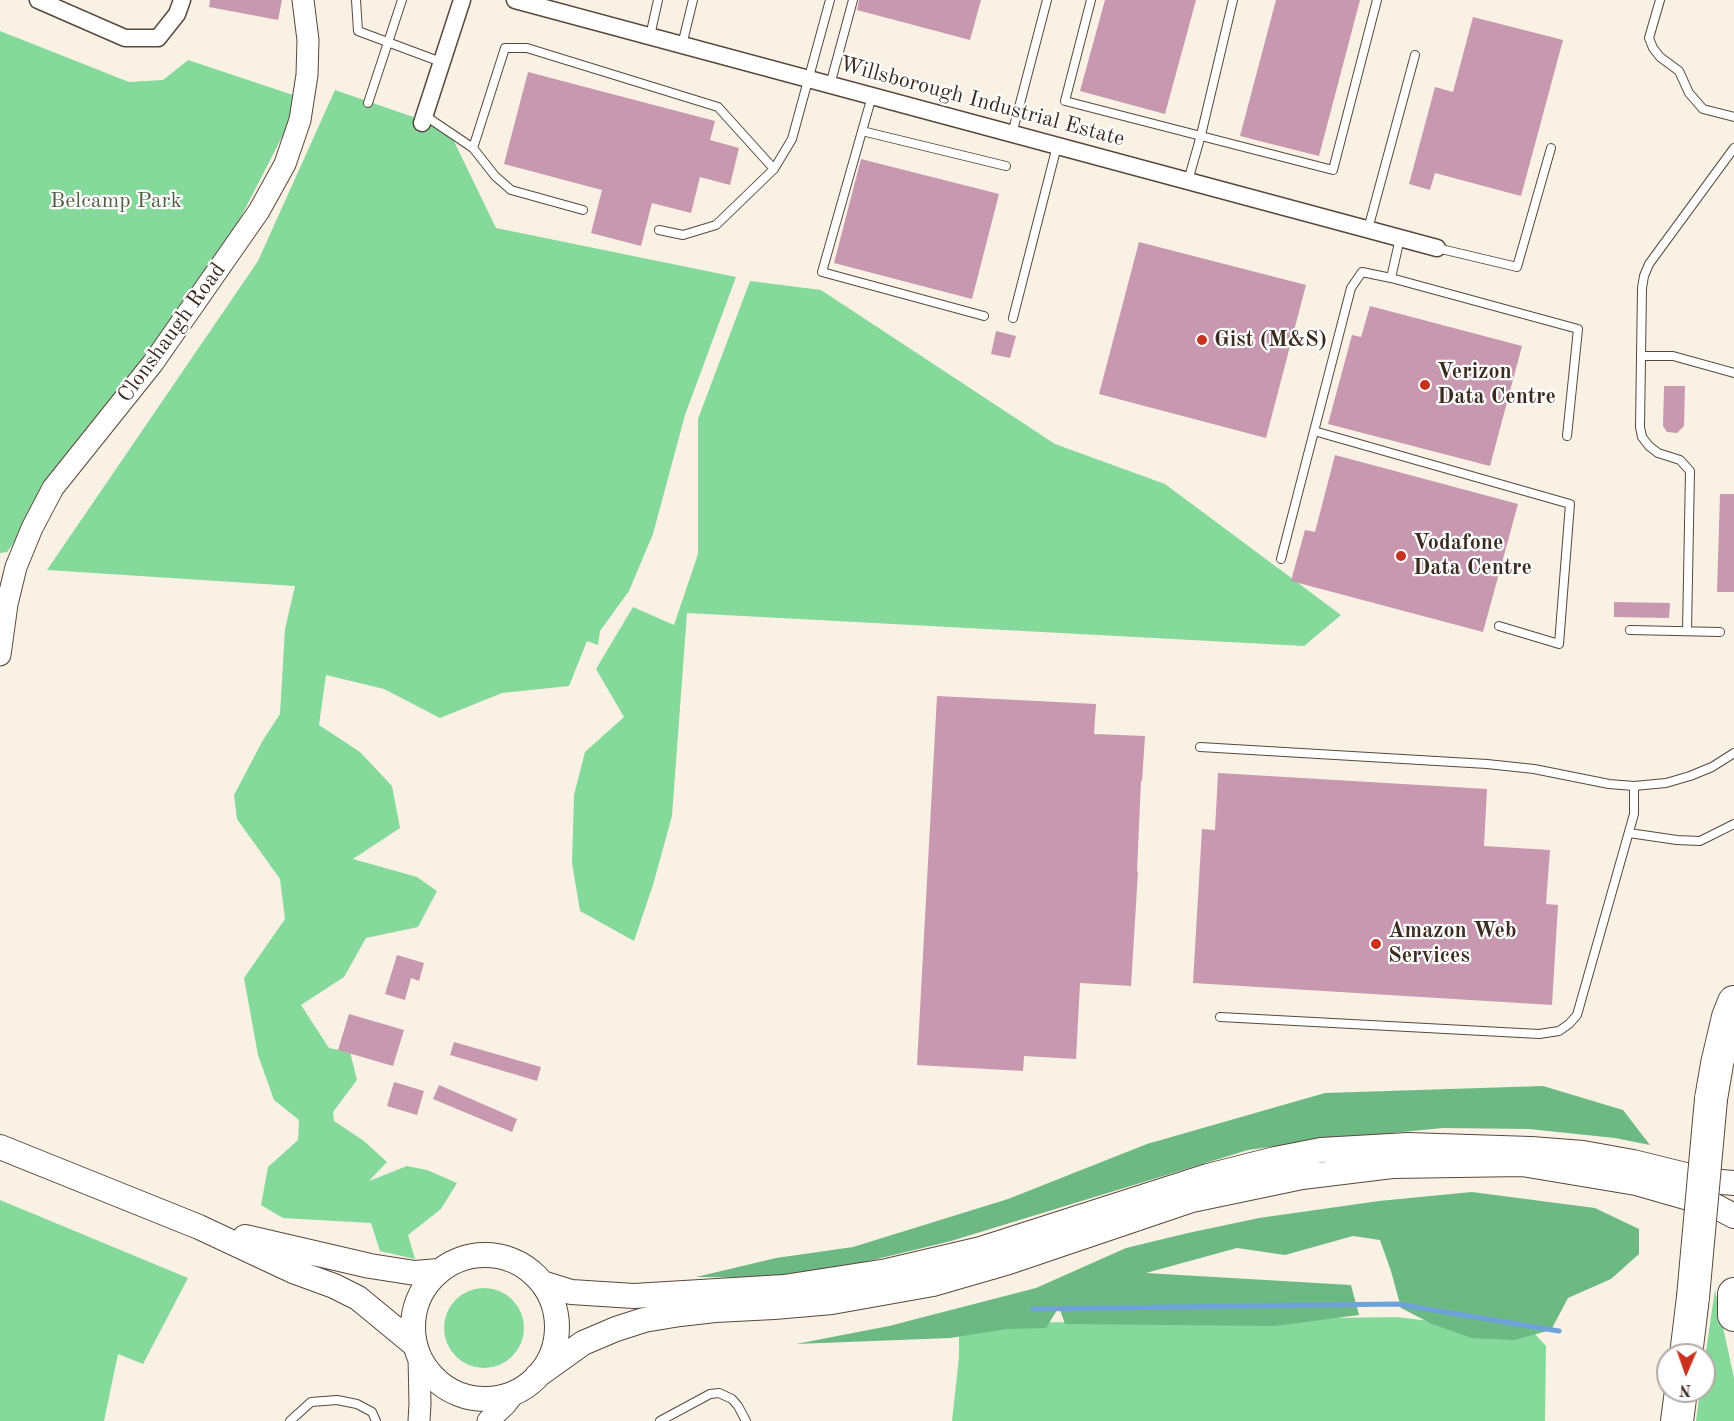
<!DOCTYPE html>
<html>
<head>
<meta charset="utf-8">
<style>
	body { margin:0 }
	#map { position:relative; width:1734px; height:1421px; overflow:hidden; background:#f9f1e3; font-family:"Old Standard TT",serif }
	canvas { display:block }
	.north { position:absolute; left:1656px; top:1343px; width:60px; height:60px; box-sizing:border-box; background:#fff; border:2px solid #b1aaa5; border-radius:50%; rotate:182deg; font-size:16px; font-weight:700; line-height:24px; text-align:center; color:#3b2a1e }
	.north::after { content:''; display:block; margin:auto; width:21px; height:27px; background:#c8321e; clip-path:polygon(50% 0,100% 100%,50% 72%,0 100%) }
</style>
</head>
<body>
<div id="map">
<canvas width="1734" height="1421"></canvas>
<div class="north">N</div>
</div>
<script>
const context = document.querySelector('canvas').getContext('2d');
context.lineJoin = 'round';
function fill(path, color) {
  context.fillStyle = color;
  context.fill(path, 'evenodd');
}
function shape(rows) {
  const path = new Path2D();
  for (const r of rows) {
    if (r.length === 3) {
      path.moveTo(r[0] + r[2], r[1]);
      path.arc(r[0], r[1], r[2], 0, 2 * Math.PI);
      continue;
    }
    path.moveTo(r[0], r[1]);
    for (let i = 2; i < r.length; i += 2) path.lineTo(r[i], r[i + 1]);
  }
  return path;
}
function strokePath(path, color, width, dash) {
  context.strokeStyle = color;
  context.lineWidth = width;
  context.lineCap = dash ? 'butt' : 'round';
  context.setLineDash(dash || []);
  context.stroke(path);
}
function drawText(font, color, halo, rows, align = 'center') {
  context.font = font + ' "Old Standard TT",serif';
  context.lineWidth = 4.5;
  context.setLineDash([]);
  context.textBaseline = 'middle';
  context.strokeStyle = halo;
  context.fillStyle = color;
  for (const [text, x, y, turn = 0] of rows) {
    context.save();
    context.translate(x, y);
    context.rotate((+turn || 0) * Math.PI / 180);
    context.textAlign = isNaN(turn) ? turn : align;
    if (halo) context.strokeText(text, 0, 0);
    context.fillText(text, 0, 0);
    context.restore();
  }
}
fill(shape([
	[0,31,129,82,163,80,188,60,302,98,223,252,7,552,0,553],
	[335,90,448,129,496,228,736,277,685,415,653,534,629,591,600,631,598,645,587,641,569,686,502,693,440,718,384,689,326,675,319,725,360,752,392,786,400,828,353,859,417,877,437,891,418,927,366,938,344,977,301,1005,329,1048,350,1052,357,1080,333,1112,334,1121,364,1141,387,1162,369,1181,407,1166,427,1170,457,1183,441,1209,408,1235,415,1259,380,1251,371,1223,283,1218,261,1205,268,1167,298,1140,299,1120,274,1100,258,1055,244,978,285,919,280,879,237,819,234,795,263,740,280,714,285,629,295,586,47,570,258,261],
	[750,281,821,290,1055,444,1165,484,1341,615,1304,646,687,613,672,816,653,885,634,941,580,911,572,863,574,795,585,752,624,717,596,669,633,607,674,625,698,554,698,419],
	[0,1200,188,1278,143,1364,118,1354,104,1421,0,1421],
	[484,1328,40],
	[1715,1290,1734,1378,1734,1421,1696,1421,1700,1391,1704,1391,1704,1365],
	[1397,1317,1535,1334,1546,1346,1545,1421,952,1421,959,1357,959,1333,1010,1323]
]), '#85d99b');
fill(shape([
	[1543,1086,1623,1110,1650,1145,1615,1138,1529,1129,1443,1128,1320,1140,1248,1150,951,1241,799,1278,696,1277,776,1258,853,1247,1008,1199,1147,1144,1325,1093],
	[1472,1192,1595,1208,1639,1229,1639,1254,1611,1279,1568,1298,1551,1330,1514,1340,1472,1338,1432,1324,1401,1308,1391,1271,1380,1240,1353,1236,1285,1255,1237,1248,1146,1273,1351,1285,1359,1315,1274,1326,1065,1324,1059,1307,1046,1328,1007,1329,950,1338,796,1344,889,1326,1036,1288,1126,1248,1188,1233,1259,1218,1379,1201]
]), '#6cb983');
strokePath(shape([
	[1033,1309,1397,1304,1559,1331]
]), '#6fa2db', 5);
fill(shape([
	[210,0,282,0,278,20,209,7],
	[859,0,981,0,970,40,857,10],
	[1105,0,1196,0,1165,114,1080,91],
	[1276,0,1360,0,1319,156,1240,136],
	[1473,17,1563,40,1521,196,1435,173,1430,190,1409,184,1435,87,1453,92],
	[528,72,715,121,710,140,739,148,730,185,700,177,691,213,652,203,641,246,591,233,602,190,504,164],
	[861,159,999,194,972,299,834,263],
	[1139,242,1306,285,1266,438,1099,394],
	[1370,306,1522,346,1490,466,1328,424,1352,335,1361,337],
	[996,331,1016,336,1010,358,991,354],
	[1664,386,1685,386,1684,426,1677,433,1667,432,1663,426],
	[1335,455,1518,504,1483,632,1291,581,1305,530,1315,532],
	[1720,494,1734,494,1734,592,1717,592],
	[1614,602,1670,603,1669,618,1614,617],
	[937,696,1096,704,1094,734,1145,736,1142,781,1141,781,1137,871,1138,872,1131,986,1080,983,1076,1059,1024,1056,1023,1071,917,1065],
	[1218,773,1487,789,1484,846,1550,850,1546,904,1558,905,1552,1005,1193,983,1202,829,1215,830],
	[397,955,424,963,419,981,411,978,405,1000,385,994],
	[349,1014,404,1030,393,1066,338,1050],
	[454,1042,541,1067,537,1081,450,1055],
	[394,1082,424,1091,417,1115,387,1106],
	[439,1085,517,1119,512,1132,433,1099]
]), '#c898b1');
const service = shape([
	[356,0,358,31,441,62],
	[1091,0,1065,101,1333,170,1377,0],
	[1660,0,1649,38,1653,48,1660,57,1679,71,1689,93,1703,109,1734,117],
	[650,36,658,0],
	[682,45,693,0],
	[830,85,853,0],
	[872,96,822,272,984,316],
	[368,103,402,0],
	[424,115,473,148,495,176,511,190,583,210],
	[862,131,1006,166],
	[1012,134,1047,0],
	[473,148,505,48,527,48,718,107,774,169],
	[1188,181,1201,135,1233,0],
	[1368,229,1415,55],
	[659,230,683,235,716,225,774,169,792,139,830,0],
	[1437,248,1517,267,1551,148],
	[1391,278,1400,238],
	[1013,318,1057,146],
	[1641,356,1673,356,1734,373],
	[1314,431,1570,504,1559,644,1499,626],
	[1281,559,1351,288,1362,272,1391,278,1578,329,1567,436],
	[1630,630,1720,632],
	[1687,631,1690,471,1680,460,1658,453,1649,446,1642,437,1640,427,1642,288,1644,276,1649,264,1734,148],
	[1200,747,1487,764,1534,769,1609,784,1634,786,1634,814,1577,1015,1569,1024,1559,1031,1539,1034,1220,1017],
	[1634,786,1666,783,1690,776,1712,767,1734,753],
	[1629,833,1677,840,1700,841,1734,824],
	[290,1421,311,1402,337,1400,357,1404,372,1412,376,1421],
	[660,1421,710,1394,719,1393,732,1399,738,1406,746,1421]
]);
const minor = shape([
	[38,0,125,38,158,38,177,14,182,0],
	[515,0,1437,248],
	[422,123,462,0]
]);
const tertiary = shape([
	[0,655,7,604,16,567,32,528,53,488,153,363,259,211,285,164,300,120,307,75,308,40,303,0],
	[419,1421,420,1404,419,1357],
	[488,1421,505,1405,515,1392]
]);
const secondary = shape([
	[0,1147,199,1227,293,1271,334,1286,358,1298,415,1345],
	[245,1237,370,1266,415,1273,439,1271],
	[485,1327,72],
	[542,1283,571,1292,634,1296,784,1287,887,1271,981,1249,1208,1176,1275,1159,1321,1150,1408,1145,1531,1149,1583,1153,1633,1162,1710,1181,1734,1183],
	[537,1376,583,1343,616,1329,644,1320,680,1314,715,1310,774,1307,832,1302,933,1284,1009,1262,1192,1200,1302,1177,1392,1166,1522,1164,1636,1183,1713,1205,1734,1216]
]);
const motorway = shape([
	[1711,1099,1717,1064,1728,1017,1734,1002],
	[1734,1294,1734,1315],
	[1686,1355,1693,1297],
	[1677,1421,1681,1391]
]);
strokePath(service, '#58483c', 10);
strokePath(minor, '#58483c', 19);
strokePath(tertiary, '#58483c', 23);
strokePath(secondary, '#58483c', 26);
strokePath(motorway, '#58483c', 34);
strokePath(service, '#fff', 8);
strokePath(minor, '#fff', 16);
strokePath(tertiary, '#fff', 21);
strokePath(secondary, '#fff', 24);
strokePath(motorway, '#fff', 32);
const motorwayBridge = shape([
	[1693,1297,1711,1099]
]);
strokePath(motorwayBridge, '#58483c', 34, []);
strokePath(motorwayBridge, '#fff', 32);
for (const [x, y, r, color] of [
	[1202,340,6,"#c8321e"],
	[1425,385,6,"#c8321e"],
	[1401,556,6,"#c8321e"],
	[1376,944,6,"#c8321e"]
]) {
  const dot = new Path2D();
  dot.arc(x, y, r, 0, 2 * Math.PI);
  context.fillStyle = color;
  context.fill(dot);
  strokePath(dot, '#fff', 2);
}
drawText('22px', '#3b2a1e', '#fff', [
	["Willsborough Industrial Estate",982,102,15],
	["Clonshaugh Road",172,333,-54]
]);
drawText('22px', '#515f44', '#fff', [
	["Belcamp Park",116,201]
]);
drawText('bold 22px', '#3b2a1e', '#fff', [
	["Gist (M&S)",1214,340],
	["Verizon",1437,372],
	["Data Centre",1437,397],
	["Vodafone",1413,543],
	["Data Centre",1413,568],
	["Amazon Web",1388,931],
	["Services",1388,956]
], 'left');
</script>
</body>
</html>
